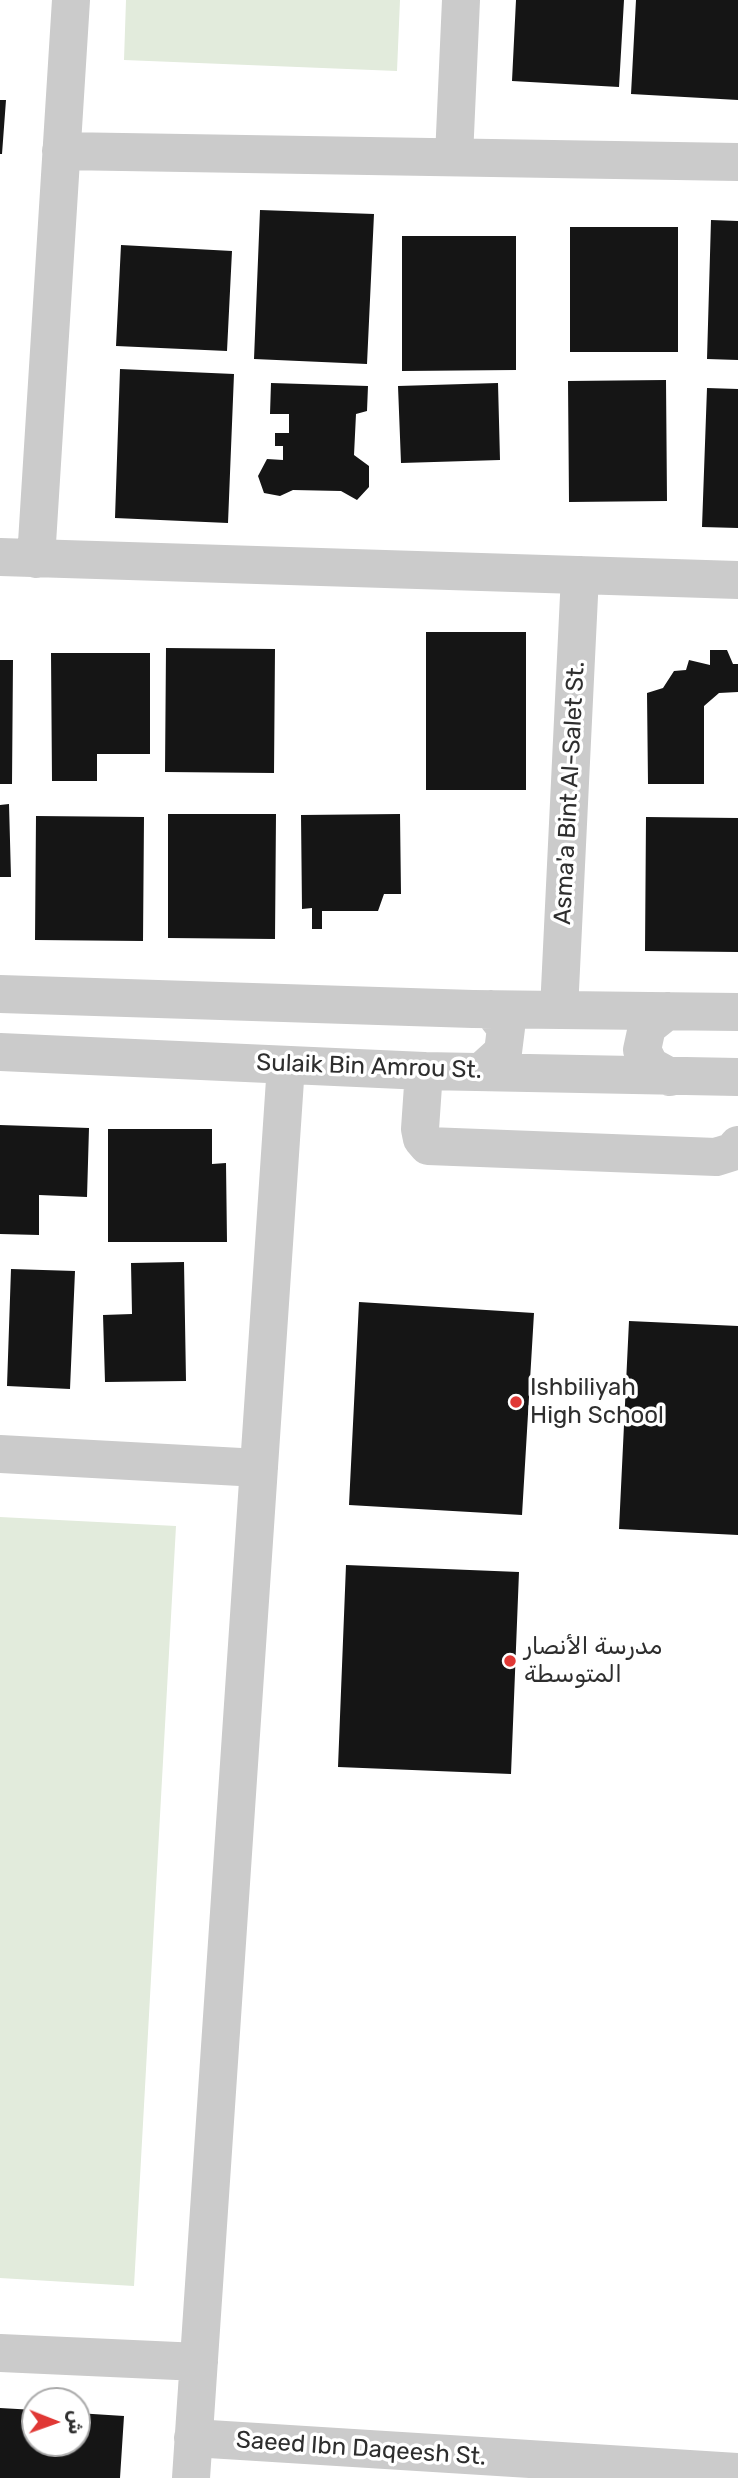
<!DOCTYPE html>
<html>
<head>
<meta charset="utf-8">
<style>
	body { margin:0 }
	#map { position:relative; width:738px; height:2478px; overflow:hidden; background:#fff; font-family:Rubik,Vazirmatn,sans-serif }
	canvas { display:block }
	.north { position:absolute; left:21px; top:2387px; width:70px; height:70px; box-sizing:border-box; background:#fff; border:2px solid #ababab; border-radius:50%; rotate:91deg; font-size:19px; font-weight:700; line-height:28px; text-align:center; color:#2e2e2e }
	.north::after { content:''; display:block; margin:auto; width:24px; height:32px; background:#e03835; clip-path:polygon(50% 0,100% 100%,50% 72%,0 100%) }
</style>
</head>
<body>
<div id="map">
<canvas width="738" height="2478"></canvas>
<div class="north">ش</div>
</div>
<script>
const context = document.querySelector('canvas').getContext('2d');
context.lineJoin = 'round';
function fill(path, color) {
  context.fillStyle = color;
  context.fill(path, 'evenodd');
}
function shape(rows) {
  const path = new Path2D();
  for (const r of rows) {
    path.moveTo(r[0], r[1]);
    for (let i = 2; i < r.length; i += 2) path.lineTo(r[i], r[i + 1]);
  }
  return path;
}
function strokePath(path, color, width, dash) {
  context.strokeStyle = color;
  context.lineWidth = width;
  context.lineCap = dash ? 'butt' : 'round';
  context.setLineDash(dash || []);
  context.stroke(path);
}
function drawText(font, color, halo, rows, align = 'center') {
  context.font = font + ' Rubik,Vazirmatn,sans-serif';
  context.lineWidth = 7;
  context.setLineDash([]);
  context.textBaseline = 'middle';
  context.strokeStyle = halo;
  context.fillStyle = color;
  for (const [text, x, y, turn = 0] of rows) {
    context.save();
    context.translate(x, y);
    context.rotate((+turn || 0) * Math.PI / 180);
    context.textAlign = isNaN(turn) ? turn : align;
    if (halo) context.strokeText(text, 0, 0);
    context.fillText(text, 0, 0);
    context.restore();
  }
}
fill(shape([
	[126,0,400,0,397,71,124,60],
	[0,1517,176,1526,134,2286,0,2278]
]), '#e2ebdc');
fill(shape([
	[516,0,624,0,619,87,512,81],
	[636,0,738,0,738,100,631,94],
	[0,100,6,100,2,154,0,154],
	[260,210,374,214,367,364,254,359],
	[711,220,738,221,738,360,707,359],
	[570,227,678,227,678,352,570,352],
	[402,236,516,236,516,370,402,371],
	[121,245,232,251,227,351,116,346],
	[120,369,234,374,228,523,115,518],
	[666,380,667,501,569,502,568,381],
	[271,383,368,386,367,411,356,414,354,455,369,466,369,487,357,500,341,491,293,490,280,496,264,493,258,476,267,459,283,460,283,446,275,446,275,433,289,433,289,414,270,414],
	[498,383,500,460,401,463,398,386],
	[707,388,738,389,738,528,702,527],
	[426,632,526,632,526,790,426,790],
	[166,648,275,649,274,773,165,772],
	[710,650,727,650,733,664,738,664,738,692,719,693,704,706,704,784,648,784,647,693,663,688,674,671,686,670,689,660,710,665],
	[51,653,150,653,150,754,97,754,97,781,52,781],
	[0,660,13,660,12,784,0,784],
	[9,804,11,877,0,877,0,805],
	[168,814,276,814,275,939,168,938],
	[400,814,401,894,384,894,378,911,322,911,322,929,312,929,312,908,302,909,301,815],
	[36,816,144,817,143,941,35,940],
	[646,817,738,818,738,952,645,951],
	[0,1125,89,1128,87,1197,39,1195,39,1235,0,1234],
	[108,1129,212,1129,212,1164,226,1163,227,1242,108,1242],
	[184,1262,186,1381,105,1382,103,1315,132,1314,131,1263],
	[11,1269,75,1271,70,1389,7,1386],
	[359,1302,534,1313,522,1515,349,1505],
	[629,1321,738,1326,738,1535,619,1529],
	[346,1565,519,1572,511,1774,338,1767],
	[0,2408,35,2410,35,2443,77,2443,77,2413,124,2416,120,2478,0,2478]
]), '#151515');
strokePath(shape([
	[61,151,738,162],
	[454,157,461,0],
	[0,557,738,580],
	[36,559,71,0],
	[0,994,473,1009,738,1012],
	[559,1010,580,575],
	[667,1011,647,1027,642,1050,650,1066,670,1077],
	[0,1052,424,1071,738,1077],
	[424,1071,420,1129,422,1139,428,1146,716,1157,732,1152,738,1145],
	[481,1072,503,1052,506,1028,491,1009],
	[0,1454,259,1468],
	[0,2353,199,2362],
	[193,2438,738,2472],
	[191,2478,286,1065]
]), '#cbcbcb', 38);
for (const [x, y, r, color] of [
	[516,1402,7,"#e03835"],
	[510,1661,7,"#e03835"]
]) {
  const dot = new Path2D();
  dot.arc(x, y, r, 0, 2 * Math.PI);
  context.fillStyle = color;
  context.fill(dot);
  strokePath(dot, '#fff', 2.5);
}
drawText('24px', '#2e2e2e', '#fff', [
	["Asma'a Bint Al-Salet St.",570,793,-87],
	["Sulaik Bin Amrou St.",369,1067,2],
	["Saeed Ibn Daqeesh St.",361,2449,4]
]);
drawText('24px', '#2e2e2e', '#fff', [
	["Ishbiliyah",530,1388],
	["High School",530,1416],
	["مدرسة الأنصار",524,1647],
	["المتوسطة",524,1675]
], 'left');
</script>
</body>
</html>
